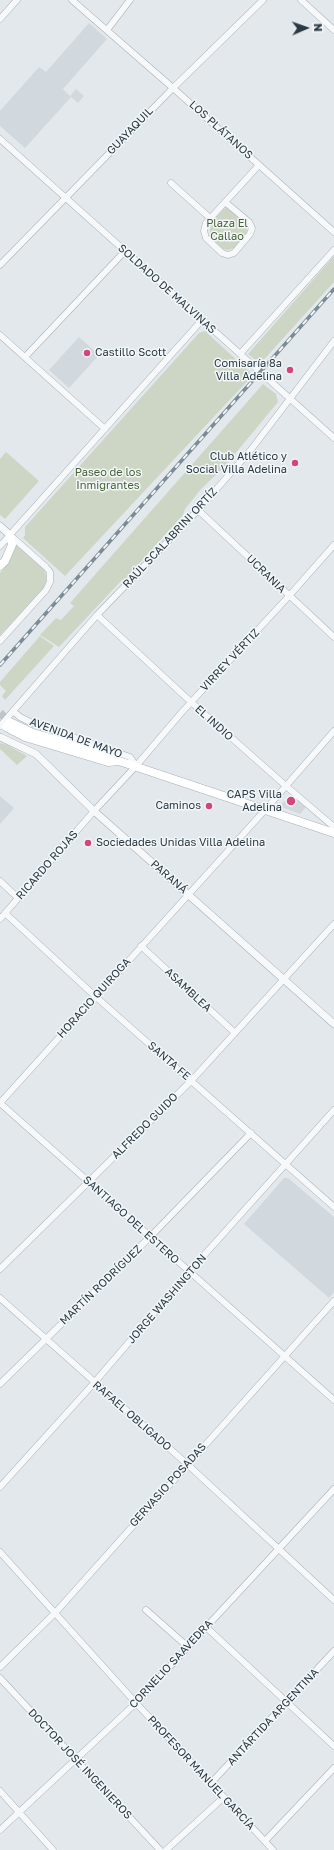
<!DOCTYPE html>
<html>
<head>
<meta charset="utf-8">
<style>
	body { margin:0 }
	#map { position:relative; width:334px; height:1850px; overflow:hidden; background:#e3e8ec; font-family:"Golos Text",sans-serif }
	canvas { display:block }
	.north { position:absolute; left:286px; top:8px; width:40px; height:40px; -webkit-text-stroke:3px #f3f7f9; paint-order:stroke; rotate:88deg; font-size:11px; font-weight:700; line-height:16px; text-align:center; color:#2a3a45 }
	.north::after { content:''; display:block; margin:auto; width:14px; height:18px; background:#2a3a45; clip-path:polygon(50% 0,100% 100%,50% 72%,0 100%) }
</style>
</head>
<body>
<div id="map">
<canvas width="334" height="1850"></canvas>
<div class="north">N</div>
</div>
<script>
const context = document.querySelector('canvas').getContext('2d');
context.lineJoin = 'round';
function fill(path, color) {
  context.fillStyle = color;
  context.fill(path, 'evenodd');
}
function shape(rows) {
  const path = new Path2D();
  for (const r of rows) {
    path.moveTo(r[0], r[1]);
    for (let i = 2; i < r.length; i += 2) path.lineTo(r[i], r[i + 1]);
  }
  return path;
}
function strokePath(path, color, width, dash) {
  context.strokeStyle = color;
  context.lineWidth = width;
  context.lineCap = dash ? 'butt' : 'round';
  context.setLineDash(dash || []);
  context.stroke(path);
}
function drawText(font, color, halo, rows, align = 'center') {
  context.font = font + ' "Golos Text",sans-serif';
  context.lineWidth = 3;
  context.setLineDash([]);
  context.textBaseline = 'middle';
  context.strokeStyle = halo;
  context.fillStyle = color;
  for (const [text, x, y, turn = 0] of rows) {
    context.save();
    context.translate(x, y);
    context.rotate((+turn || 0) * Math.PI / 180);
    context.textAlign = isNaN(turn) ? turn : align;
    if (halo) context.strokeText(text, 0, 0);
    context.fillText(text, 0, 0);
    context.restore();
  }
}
fill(shape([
	[89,23,107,39,63,89,70,96,76,89,84,96,78,103,71,97,25,148,0,126,0,111,39,67,46,72],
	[79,337,99,355,69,388,49,370],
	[291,795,306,807,300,814,279,806],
	[0,796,14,808,0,824],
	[284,1178,288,1178,334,1217,334,1292,329,1298,244,1224]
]), '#d1d8de');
fill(shape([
	[226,207,246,223,247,228,246,234,234,248,228,250,223,249,209,236,212,221],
	[334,256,334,282,260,364,248,354],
	[205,331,253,375,65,576,23,538,25,535,25,527,199,333],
	[263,384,276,394,278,402,224,467,201,489,185,509,183,515,126,578,121,581,59,647,40,635,56,618,61,620,74,606,70,603],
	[6,452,39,481,5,519,0,515,0,459],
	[15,544,43,568,46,575,46,581,43,589,0,635,0,573,8,564],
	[40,636,54,646,5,700,2,696,6,691,0,685,0,682],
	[0,743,7,745,27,756,17,765,0,749]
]), '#cdd6c4');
strokePath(shape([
	[0,713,10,722]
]), '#bec5cb', 8, [8, 4]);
const minor = shape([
	[72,0,173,88,334,232],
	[301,0,334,30],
	[0,19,17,0],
	[107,30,130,0],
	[0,139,334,438],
	[171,183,210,218],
	[225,202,249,222,252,228,250,234,234,253,228,255,222,253,206,238,204,231,206,223,259,165],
	[0,265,173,88,263,0],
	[0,335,105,429],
	[240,354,334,250],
	[25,357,125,251],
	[198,510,334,637],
	[0,546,202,320],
	[97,615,191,702,286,786,334,827],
	[0,641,46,590,50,582,50,572,46,567,10,535],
	[13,711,20,717,30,722,130,757,136,766],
	[0,726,97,615,198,510,250,451,334,341],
	[0,881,18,898],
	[5,913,96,997,334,1207],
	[0,919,94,811,136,766,182,712,289,596,334,545],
	[141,946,235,1033],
	[0,1103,265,810,334,731],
	[0,1103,334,1400],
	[0,1269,192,1080,334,924],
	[0,1298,187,1464,334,1600],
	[0,1384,150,1237,251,1133],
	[0,1487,94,1383,189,1272,334,1110],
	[0,1552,136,1703,273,1850],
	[146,1610,188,1647],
	[206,1627,334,1746],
	[0,1667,55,1613,334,1301],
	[0,1678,160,1850],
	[211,1783,334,1651],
	[0,1791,53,1850],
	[0,1830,136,1703,334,1489],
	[265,1841,334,1768],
	[166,1850,224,1797]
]);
const tertiary = shape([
	[0,526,10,535],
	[0,737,36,754,94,811,334,1024]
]);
const secondary = shape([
	[0,566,5,561,12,545,10,535],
	[10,722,33,733,110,755,119,761,334,833],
	[6,727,25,737,108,762,119,761]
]);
strokePath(minor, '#a8b0b7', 7);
strokePath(tertiary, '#a8b0b7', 8);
strokePath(secondary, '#a8b0b7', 9);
strokePath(minor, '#f6f8fa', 6);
strokePath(tertiary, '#f6f8fa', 7);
strokePath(secondary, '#fff', 8);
const rail = shape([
	[0,665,334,289]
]);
strokePath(rail, '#7c8c96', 3.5);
strokePath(rail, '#f3f7f9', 2, [6]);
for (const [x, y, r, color] of [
	[87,353,4,"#d4457b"],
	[290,370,4,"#d4457b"],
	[295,463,4,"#d4457b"],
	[291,801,5,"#d4457b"],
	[209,806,4,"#d4457b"],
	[88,843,4,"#d4457b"]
]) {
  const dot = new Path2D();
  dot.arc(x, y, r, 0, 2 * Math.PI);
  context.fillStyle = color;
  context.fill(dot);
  strokePath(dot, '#f3f7f9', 1.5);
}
drawText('11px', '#2a3a45', '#f3f7f9', [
	["LOS PLÁTANOS",221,130,42],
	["GUAYAQUIL",130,131,-46],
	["SOLDADO DE MALVINAS",167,289,42],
	["RAÚL SCALABRINI ORTÍZ",170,538,-47],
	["UCRANIA",266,574,44],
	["VIRREY VÉRTIZ",230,660,-47],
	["EL INDIO",214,723,42],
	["AVENIDA DE MAYO",76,738,20],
	["RICARDO ROJAS",47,865,-49],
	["PARANÁ",169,877,41],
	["ASAMBLEA",188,990,43],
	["HORACIO QUIROGA",94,998,-48],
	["SANTA FE",169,1061,41],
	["ALFREDO GUIDO",145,1126,-45],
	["SANTIAGO DEL ESTERO",131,1220,42],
	["MARTÍN RODRÍGUEZ",101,1285,-44],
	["JORGE WASHINGTON",167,1299,-49],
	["RAFAEL OBLIGADO",132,1416,41],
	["GERVASIO POSADAS",168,1485,-48],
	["CORNELIO SAAVEDRA",171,1664,-47],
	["ANTÁRTIDA ARGENTINA",273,1717,-47],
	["DOCTOR JOSÉ INGENIEROS",80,1764,47],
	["PROFESOR MANUEL GARCÍA",201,1773,47]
]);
drawText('11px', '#486137', '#f3f7f9', [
	["Plaza El",227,224],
	["Callao",227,237],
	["Paseo de los",108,473],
	["Inmigrantes",108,486]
]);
drawText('11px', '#2a3a45', '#f3f7f9', [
	["Castillo Scott",95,353,"left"],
	["Comisaría 8ª",282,364],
	["Villa Adelina",282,377],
	["Club Atlético y",287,457],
	["Social Villa Adelina",287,470],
	["CAPS Villa",282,795],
	["Adelina",282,808],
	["Caminos",201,806],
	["Sociedades Unidas Villa Adelina",96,843,"left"]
], 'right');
</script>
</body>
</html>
